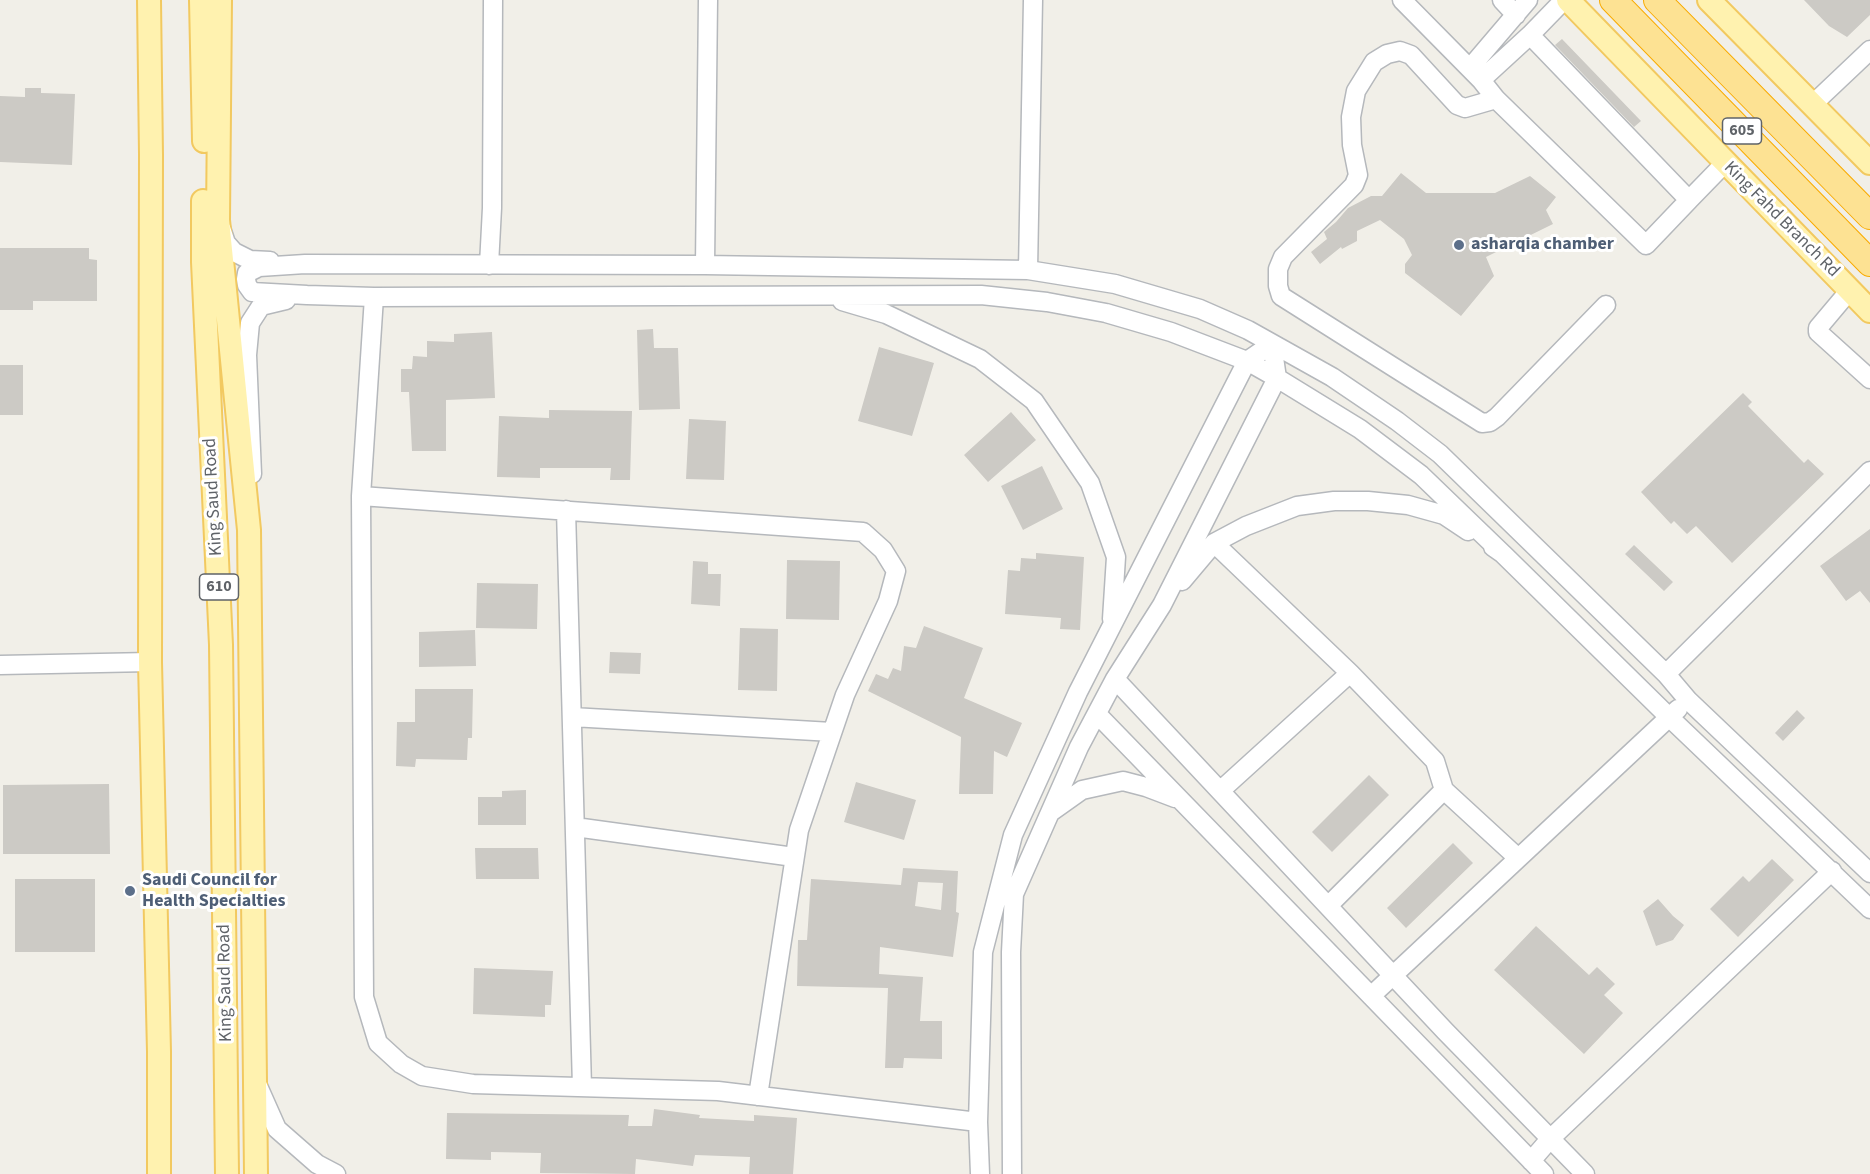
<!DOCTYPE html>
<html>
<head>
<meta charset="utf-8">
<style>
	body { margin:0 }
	canvas { display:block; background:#f1efe8 }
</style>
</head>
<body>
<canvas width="1870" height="1174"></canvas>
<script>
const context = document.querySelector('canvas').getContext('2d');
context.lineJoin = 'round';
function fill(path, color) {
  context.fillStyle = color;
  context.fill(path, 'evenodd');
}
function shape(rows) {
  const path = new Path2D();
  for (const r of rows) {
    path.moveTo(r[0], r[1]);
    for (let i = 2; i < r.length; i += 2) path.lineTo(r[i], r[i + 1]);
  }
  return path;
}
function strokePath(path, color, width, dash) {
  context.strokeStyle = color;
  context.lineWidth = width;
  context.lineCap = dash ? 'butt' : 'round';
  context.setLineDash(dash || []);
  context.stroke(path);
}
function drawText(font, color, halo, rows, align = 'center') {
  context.font = font + ' "Source Sans 3",sans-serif';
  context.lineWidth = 6;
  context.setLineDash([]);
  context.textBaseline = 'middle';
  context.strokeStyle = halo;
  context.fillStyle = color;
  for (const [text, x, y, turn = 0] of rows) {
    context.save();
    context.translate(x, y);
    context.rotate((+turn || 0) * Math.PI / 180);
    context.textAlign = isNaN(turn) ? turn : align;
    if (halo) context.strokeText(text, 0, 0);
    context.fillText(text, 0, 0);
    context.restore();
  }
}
fill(shape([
	[1804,0,1870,0,1870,15,1847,37,1829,26],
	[1562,39,1641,121,1634,127,1555,45],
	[25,88,41,88,41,93,75,94,72,165,0,162,0,96,25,97],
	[1401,173,1426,193,1495,193,1530,176,1556,197,1546,210,1553,224,1486,257,1494,276,1461,316,1405,273,1405,264,1412,255,1404,239,1380,220,1357,231,1357,241,1342,249,1341,247,1320,264,1311,252,1327,239,1324,232,1336,222,1348,208,1371,196,1382,196],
	[0,248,89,248,89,259,97,260,97,301,33,301,33,310,0,310],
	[653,329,654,348,678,348,680,409,639,410,637,330],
	[492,332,495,398,446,400,446,451,412,451,409,392,401,392,401,369,412,369,413,356,427,357,427,341,454,342,454,334],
	[879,347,934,363,912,436,858,421],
	[0,365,23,365,23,415,0,415],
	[1743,393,1752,402,1748,406,1804,463,1808,459,1824,474,1732,563,1696,526,1687,534,1674,521,1671,524,1641,492],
	[549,410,632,411,630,480,610,480,611,468,540,468,540,478,497,477,499,416,549,418],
	[1011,412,1036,440,988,482,964,455],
	[689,419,726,421,724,480,686,479],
	[1042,466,1063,509,1023,530,1001,486],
	[1870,529,1870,603,1860,591,1846,601,1820,566],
	[1634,545,1673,582,1664,591,1625,554],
	[1036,553,1084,557,1080,630,1060,629,1061,618,1005,614,1008,570,1020,571,1021,558,1036,559],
	[787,560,840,561,839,620,786,619],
	[693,561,708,562,708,574,721,574,720,606,691,604],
	[477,583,538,584,537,629,476,628],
	[924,626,983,648,964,698,1022,723,1007,757,994,751,993,794,959,794,961,737,868,691,876,674,888,679,893,668,901,671,904,646,916,648],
	[740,628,778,629,777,691,738,690],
	[475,630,476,666,419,667,419,632],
	[610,652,641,653,640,674,609,673],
	[415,689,473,689,472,738,468,738,467,760,416,759,415,767,396,766,397,722,415,722],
	[1797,710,1805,718,1783,741,1775,733],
	[1369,775,1389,795,1332,852,1312,832],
	[856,782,916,800,904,840,844,822],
	[109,784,110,854,3,854,3,785],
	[526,790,526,825,478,825,478,797,502,797,502,791],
	[1453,843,1473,863,1406,928,1387,908],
	[475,848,538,848,539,879,476,879],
	[1772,859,1794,880,1738,937,1710,909,1743,876,1749,882],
	[903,868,958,871,956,912,959,913,953,957,880,947,879,974,923,977,920,1021,942,1021,942,1059,904,1058,903,1068,885,1068,888,988,797,986,798,940,807,940,811,879,901,885],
	[918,882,943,883,941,910,915,906],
	[15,879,95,879,95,952,15,952],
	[1658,899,1673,916,1684,925,1673,940,1656,946,1643,911],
	[1536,926,1589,975,1597,967,1615,984,1604,995,1623,1013,1584,1054,1494,970],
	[474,968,553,971,551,1005,545,1005,545,1017,473,1014],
	[654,1109,700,1115,699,1118,754,1121,754,1115,797,1118,793,1174,749,1174,750,1157,695,1155,693,1166,636,1159,635,1174,540,1173,541,1153,491,1152,491,1160,446,1159,447,1113,629,1115,628,1126,652,1126]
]), '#cccac5');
const minor = shape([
	[1402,0,1481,80,1496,99,1646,245,1689,200,1530,35,1564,0],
	[1502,0,1516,15],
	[1470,68,1528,0],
	[1481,80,1530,35],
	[1496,99,1465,108,1457,105,1411,55,1400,51,1387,54,1374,62,1356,91,1351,117,1352,145,1358,175,1354,185,1283,257,1278,269,1278,286,1281,296,1482,423,1490,422,1497,417,1606,305],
	[1813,104,1870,50],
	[1689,200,1725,163],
	[221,228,226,243,234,252,250,260,270,261],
	[489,265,492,208,493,0],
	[705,265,708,0],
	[1028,270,1033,0],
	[1850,290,1818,328,1818,332,1870,379],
	[374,297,361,496,364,997,378,1043,401,1064,422,1076,473,1084,718,1091,978,1122],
	[842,301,886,314,980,359,1034,401,1090,483,1116,557,1112,619],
	[252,474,247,355,250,323,261,306,286,300],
	[361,496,863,532,883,550,896,571,888,601,845,695,799,830,758,1096],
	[566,510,582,1087],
	[1214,543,1350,673,1435,761,1444,790,1518,858],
	[1493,547,1503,554,1669,717,1870,909],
	[1503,554,1421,475,1360,429,1277,378,1247,361,1171,332,1106,313,1047,302,981,295,374,297,307,295,252,292,247,285,246,279,247,273,259,267,305,264,705,265,1028,270,1115,284,1200,309,1248,330,1332,377,1397,421,1440,454,1666,674,1688,700,1870,873],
	[1182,581,1214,543,1246,526,1297,506,1334,501,1368,501,1408,505,1444,515,1468,531],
	[0,665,150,662],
	[1666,674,1870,471],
	[1115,679,1445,1031,1585,1174],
	[1097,714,1544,1174],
	[572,717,832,732],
	[1220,791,1350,673],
	[1051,812,1082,790,1123,781,1146,787,1175,798],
	[575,827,794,857],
	[1328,906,1444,790],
	[1371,996,1678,709],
	[257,1084,277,1129,317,1164,336,1174],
	[1531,1161,1550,1139,1832,871],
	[980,1174,978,1122,983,952,1013,835,1078,692,1247,361,1272,344,1277,378,1162,605,1115,679,1079,747,1014,894,1011,952,1012,1174]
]);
const major = shape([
	[149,0,151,155,150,662,159,1052,159,1174],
	[201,0,204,141],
	[220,0,218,220,249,530,256,1174],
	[1568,0,1870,311],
	[1709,0,1870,163],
	[203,201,203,262,221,645,227,1174]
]);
const highway = shape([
	[1613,0,1870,263],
	[1657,0,1870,216]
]);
strokePath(minor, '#b5b8bc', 21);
strokePath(major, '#f2c960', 26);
strokePath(highway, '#f9ab00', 28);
strokePath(minor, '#fff', 18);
strokePath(major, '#fff2af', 22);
strokePath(highway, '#fde293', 26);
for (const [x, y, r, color] of [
	[1459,245,6,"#5c6f8a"],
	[130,891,6,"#5c6f8a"]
]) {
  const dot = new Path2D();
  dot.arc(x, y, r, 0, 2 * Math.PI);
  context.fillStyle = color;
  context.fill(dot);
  strokePath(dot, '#fff', 2);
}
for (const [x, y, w] of [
	[1742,131,39],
	[219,587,39]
]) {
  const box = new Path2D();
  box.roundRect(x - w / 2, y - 13, w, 26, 4.5);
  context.fillStyle = '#fff';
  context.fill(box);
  strokePath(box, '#5f6368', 1.5);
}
drawText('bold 16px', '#5f6368', null, [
	["605",1742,131],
	["610",219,587]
]);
drawText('18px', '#5f6368', '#fff', [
	["King Fahd Branch Rd",1781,220,45],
	["King Saud Road",214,497,-93],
	["King Saud Road",226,983,-91]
]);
drawText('bold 18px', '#4e5e75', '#fff', [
	["asharqia chamber",1471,245],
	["Saudi Council for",142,881],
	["Health Specialties",142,902]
], 'left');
</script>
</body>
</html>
